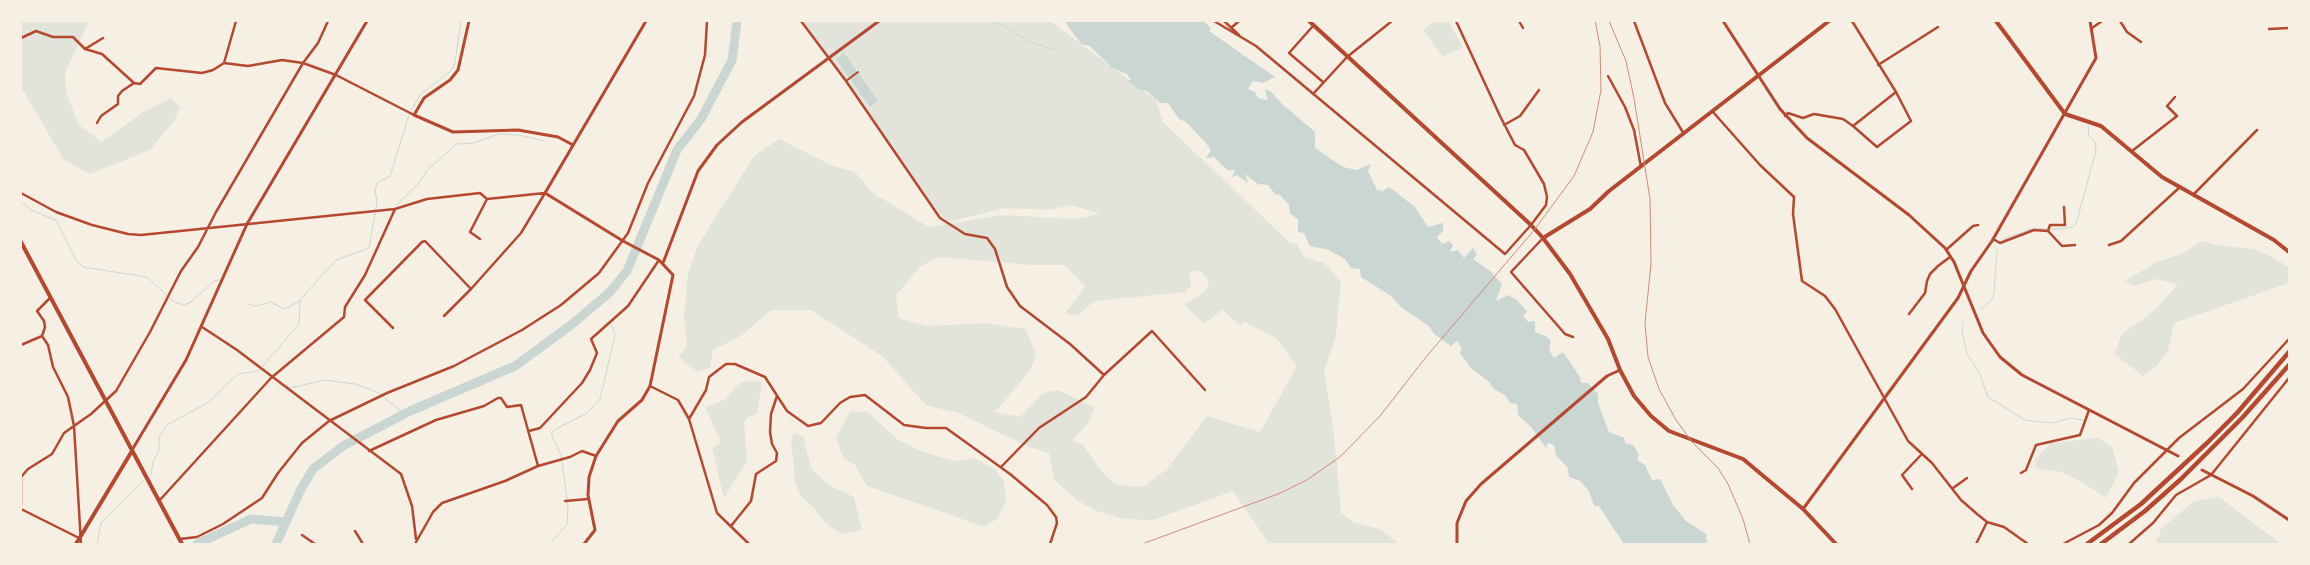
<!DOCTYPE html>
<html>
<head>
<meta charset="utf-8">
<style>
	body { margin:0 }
	#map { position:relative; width:2310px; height:565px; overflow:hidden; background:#f6efe4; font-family:"Sofia Sans Condensed",sans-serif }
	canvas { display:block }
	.frame { position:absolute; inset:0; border:22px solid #f6efe4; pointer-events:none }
</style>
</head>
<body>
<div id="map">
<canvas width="2310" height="565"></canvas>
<div class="frame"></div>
</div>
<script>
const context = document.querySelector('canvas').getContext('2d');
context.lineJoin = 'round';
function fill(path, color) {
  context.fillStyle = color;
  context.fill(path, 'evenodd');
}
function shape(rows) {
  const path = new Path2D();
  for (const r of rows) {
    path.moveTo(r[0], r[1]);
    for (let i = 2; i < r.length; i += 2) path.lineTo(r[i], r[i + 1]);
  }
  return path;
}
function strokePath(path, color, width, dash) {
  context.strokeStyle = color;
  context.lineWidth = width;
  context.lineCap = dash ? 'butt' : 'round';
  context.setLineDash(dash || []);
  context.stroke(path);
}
fill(shape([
	[21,21,89,21,65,73,66,91,78,124,101,142,145,111,171,98,180,107,174,121,150,150,90,174,64,160,21,87],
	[803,21,1050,21,1156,100,1163,122,1290,243,1297,244,1304,257,1324,263,1341,281,1336,335,1324,372,1334,434,1341,513,1355,523,1380,529,1399,544,1269,544,1233,491,1153,520,1123,519,1094,510,1077,500,1054,480,1049,453,1029,447,958,413,926,405,882,356,811,310,771,310,742,335,713,350,710,368,696,372,679,357,687,345,684,316,688,274,697,247,754,156,779,139,833,166,855,172,873,193,929,227,1002,215,1075,219,1100,214,1072,205,1048,210,1005,208,948,222,935,208],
	[938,257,1033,265,1064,265,1085,286,1065,314,1077,315,1095,301,1185,292,1191,285,1189,272,1201,271,1209,281,1206,290,1185,305,1204,324,1222,310,1240,325,1245,322,1276,338,1297,366,1260,432,1207,416,1166,470,1142,487,1116,485,1101,471,1083,445,1072,441,1090,421,1094,407,1058,390,1043,393,1020,417,995,412,1030,371,1036,355,1026,329,985,323,927,326,899,318,896,295,921,266],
	[1435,21,1448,21,1463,47,1443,57,1423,30],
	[2202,241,2215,245,2253,249,2268,255,2289,267,2289,283,2174,323,2168,351,2157,366,2143,376,2115,354,2121,335,2155,310,2178,284,2156,279,2133,286,2125,281,2155,263,2183,253],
	[762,381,757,414,748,417,744,422,747,461,724,498,712,448,721,442,705,407,724,400,741,382],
	[850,411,868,412,897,439,920,451,955,461,974,458,996,470,1004,482,1006,501,998,518,985,527,867,486,855,465,843,458,836,438],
	[794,433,803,436,811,468,827,484,854,497,862,530,842,534,826,524,813,507,800,495,795,481,791,438],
	[2098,438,2112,447,2119,472,2106,498,2085,484,2062,472,2037,469,2035,460,2050,443],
	[2219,497,2281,544,2156,543,2161,529,2194,501]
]), '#e2e4dc');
fill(shape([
	[1058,21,1203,21,1211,28,1209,31,1275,77,1263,83,1253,81,1248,89,1255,92,1258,98,1268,100,1265,89,1270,91,1282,104,1315,132,1315,148,1343,167,1357,170,1371,164,1368,171,1377,190,1383,191,1389,187,1415,207,1428,227,1443,223,1443,231,1437,237,1442,244,1449,241,1453,245,1450,252,1458,250,1464,258,1473,248,1477,255,1473,259,1490,271,1502,284,1496,301,1509,295,1517,300,1527,312,1523,315,1528,322,1535,321,1535,332,1546,336,1551,341,1549,350,1554,358,1563,352,1580,377,1581,383,1588,383,1598,394,1598,403,1609,432,1624,438,1625,443,1633,445,1639,455,1637,460,1645,465,1652,480,1660,479,1673,505,1686,521,1706,534,1707,544,1624,544,1599,506,1594,506,1589,491,1579,480,1569,477,1568,468,1556,455,1554,445,1548,443,1546,448,1532,428,1518,415,1517,404,1510,403,1506,396,1494,389,1489,382,1471,368,1460,353,1462,349,1457,341,1451,346,1434,334,1429,326,1401,307,1391,296,1361,277,1360,269,1351,268,1345,259,1329,250,1310,246,1304,233,1298,232,1298,219,1290,214,1289,205,1280,195,1275,194,1268,185,1258,184,1245,174,1248,183,1237,175,1232,178,1235,170,1227,170,1214,157,1206,158,1211,150,1205,142,1186,122,1179,119,1168,103,1160,103,1147,91,1138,89,1127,80,1131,80,1127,74,1112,68,1090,46,1081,44,1065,22],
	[844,53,878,101,870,107,836,59]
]), '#c9d6d2');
strokePath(shape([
	[995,21,1032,43,1053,49],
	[411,110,422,93,452,70,455,62,461,21],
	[21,202,33,211,56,220,76,260,83,267,147,277,174,302,184,305,191,302,214,281,219,280],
	[398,204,418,184,428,169,457,144,474,143,499,134,519,135,544,141],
	[2051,229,2061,229,2073,227,2076,224,2096,151,2095,142,2089,136,2088,125],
	[2003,239,2034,228,2047,229],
	[249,304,256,306,270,302,285,309,299,301,336,260,369,248,377,202,375,190,377,183,390,176,409,115],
	[1981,309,1992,299,1994,293,1997,249],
	[1963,322,1962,331,1967,354,1979,372,1988,397,2025,420,2052,423,2071,418,2083,420],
	[286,386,290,388,325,380,355,384,379,393,404,414],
	[151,475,153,462,159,450,159,437,167,425,207,403,238,374,257,371,261,368,299,324,300,300],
	[97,544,101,523,143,481],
	[550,544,567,524,568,505,561,455,551,434,556,429,587,413,600,399,614,340,615,334,611,324]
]), '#c9d6d2', 1);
strokePath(shape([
	[197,544,251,519,286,522],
	[276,544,300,491,313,469,343,446,410,411,515,366,571,325,609,293,627,271,677,150,701,119,732,60,737,21]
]), '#c9d6d2', 9);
strokePath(shape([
	[846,81,858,72]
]), '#b5482f', 2);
strokePath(shape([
	[801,21,846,81,940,218,965,234,987,238,995,249,1007,287,1020,306,1070,344,1104,375],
	[1214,21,1256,46,1505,254,1531,225,1546,205,1547,197,1544,184,1524,150,1515,145,1500,116,1456,21],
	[1224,21,1239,35],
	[1519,21,1523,28],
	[1634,21,1665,103,1684,134],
	[2120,21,2127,32,2141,42],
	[1313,26,1289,53,1323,82],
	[1231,28,1239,21],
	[2092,28,2102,21],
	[2269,29,2289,28],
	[21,38,36,31,53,37,73,37,85,49,103,38],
	[85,49,102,54,134,83],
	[224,63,236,21],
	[1878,65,1938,27],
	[1608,76,1625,107,1634,130,1641,167],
	[1313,94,1347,57,1392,21],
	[1713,112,1760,165,1794,197,1793,214,1802,281,1825,296,1835,309,1908,441,1932,463,1961,500,1977,514,1987,522,2004,527,2028,544],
	[1785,116,1788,113,1803,118,1814,114,1843,119,1853,126,1896,92,1852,21],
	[97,123,101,116,118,104,118,96,122,91,134,83,140,84,156,68,202,73,213,70,224,63,248,66,282,60,303,63,336,75,414,115],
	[1504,125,1520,116,1539,90],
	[1853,126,1877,147,1911,121,1896,92],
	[2132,151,2177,116,2167,106,2175,97],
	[21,193,56,212,92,225,128,234,141,235,395,209,427,199,480,193,487,199,470,232,480,239],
	[2193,195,2257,130],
	[487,199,545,193],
	[2048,231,2050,225,2065,225,2064,207],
	[1543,238,1511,272,1565,334,1573,337],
	[1993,239,2000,243,2034,230,2048,231,2062,246,2075,245],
	[2109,245,2121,241,2180,187],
	[1946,250,1973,226,1978,225],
	[1909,314,1925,293,1927,281,1930,274,1938,266,1950,257],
	[444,316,471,289],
	[202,327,237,350,401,474,412,506,416,539],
	[393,328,365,300,422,242,425,241,471,289,521,233,545,193],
	[42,336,48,345,53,367,68,397,74,426,81,544],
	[21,345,42,336,45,327,44,321,37,311,50,298],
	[650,386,678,400,689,419,717,513,749,544],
	[689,419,706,390,709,377,726,364,735,364,765,377,787,411,808,426,821,423,840,403,850,397,865,395,904,425,926,428,946,428,1010,474,1047,505,1056,517,1057,523,1050,544],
	[529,431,540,428,582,383,590,370,597,353,591,339,628,306,659,260],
	[369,451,436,420,484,406,498,398,501,398,507,407,521,405,538,466,505,481,442,503,433,512,415,544],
	[538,466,570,457,582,451,596,456],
	[1001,467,1039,428,1086,397,1104,375,1152,331,1205,390],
	[2021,473,2026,470,2036,445,2080,435,2089,410],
	[1953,488,1967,478],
	[1912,489,1902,475,1921,455],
	[159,501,271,378,344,317,345,307,365,275,395,209],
	[565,501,588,499],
	[21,505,21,477,28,469,52,454,64,433,91,414,116,391,150,332,181,271,198,247,216,212,303,63,318,43,328,21],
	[21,509,79,538],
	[731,526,751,501,756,474,776,461,777,453,772,444,770,432,771,414,777,396],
	[355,531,363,544],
	[302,535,315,544],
	[180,539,197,537,223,524,262,498,278,473,302,443,329,421,387,393,454,366,522,330,561,305,599,273,628,233,648,183,694,96,705,55,707,21],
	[1976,544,1987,522],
	[2063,544,2099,525,2112,513,2134,483,2179,438,2243,389,2289,339],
	[2129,544,2153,523,2176,495,2211,475,2289,378]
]), '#b5482f', 2.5);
strokePath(shape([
	[469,21,458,70,450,80,424,98,414,115,453,132,518,130,558,137,573,145],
	[1723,21,1780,109,1807,138,1909,215,1945,248,1954,262,1983,333,2000,357,2022,375,2178,456],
	[663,263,698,171,717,145,742,122,879,21],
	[132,450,186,360,247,224,367,21],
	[2202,470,2253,496,2289,520],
	[1803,509,1958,298,1971,271,1992,241,2096,58,2090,21],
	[584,544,595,530,588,495,589,477,596,456,618,421,642,400,650,386,673,275,659,260,623,241,545,193,646,21]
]), '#b5482f', 3);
strokePath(shape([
	[1457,544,1457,523,1466,501,1481,484,1607,376,1620,370]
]), '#b5482f', 3);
strokePath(shape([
	[1543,238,1570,274,1608,339,1620,370,1634,396,1651,416,1669,431,1743,459,1803,509,1836,544]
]), '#b5482f', 4);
strokePath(shape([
	[1309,21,1531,225,1543,238,1590,209,1609,191,1829,21],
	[1996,21,2065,114,2101,126,2162,177,2274,240,2289,252],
	[21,242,182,544],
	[76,544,132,451]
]), '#b5482f', 4);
strokePath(shape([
	[2087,544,2141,504,2207,443,2237,413,2289,352],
	[2101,544,2145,511,2181,479,2242,418,2289,365]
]), '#b5482f', 4.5);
strokePath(shape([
	[1609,21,1626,61,1634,98,1650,199,1651,264,1645,323,1648,357,1659,389,1676,420,1692,442,1718,468,1728,484,1743,519,1750,544],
	[1142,544,1278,494,1307,480,1341,456,1380,416,1426,357,1535,229,1574,176,1593,132,1601,90,1600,46,1595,21]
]), '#cf8b77', 1);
</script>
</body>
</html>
